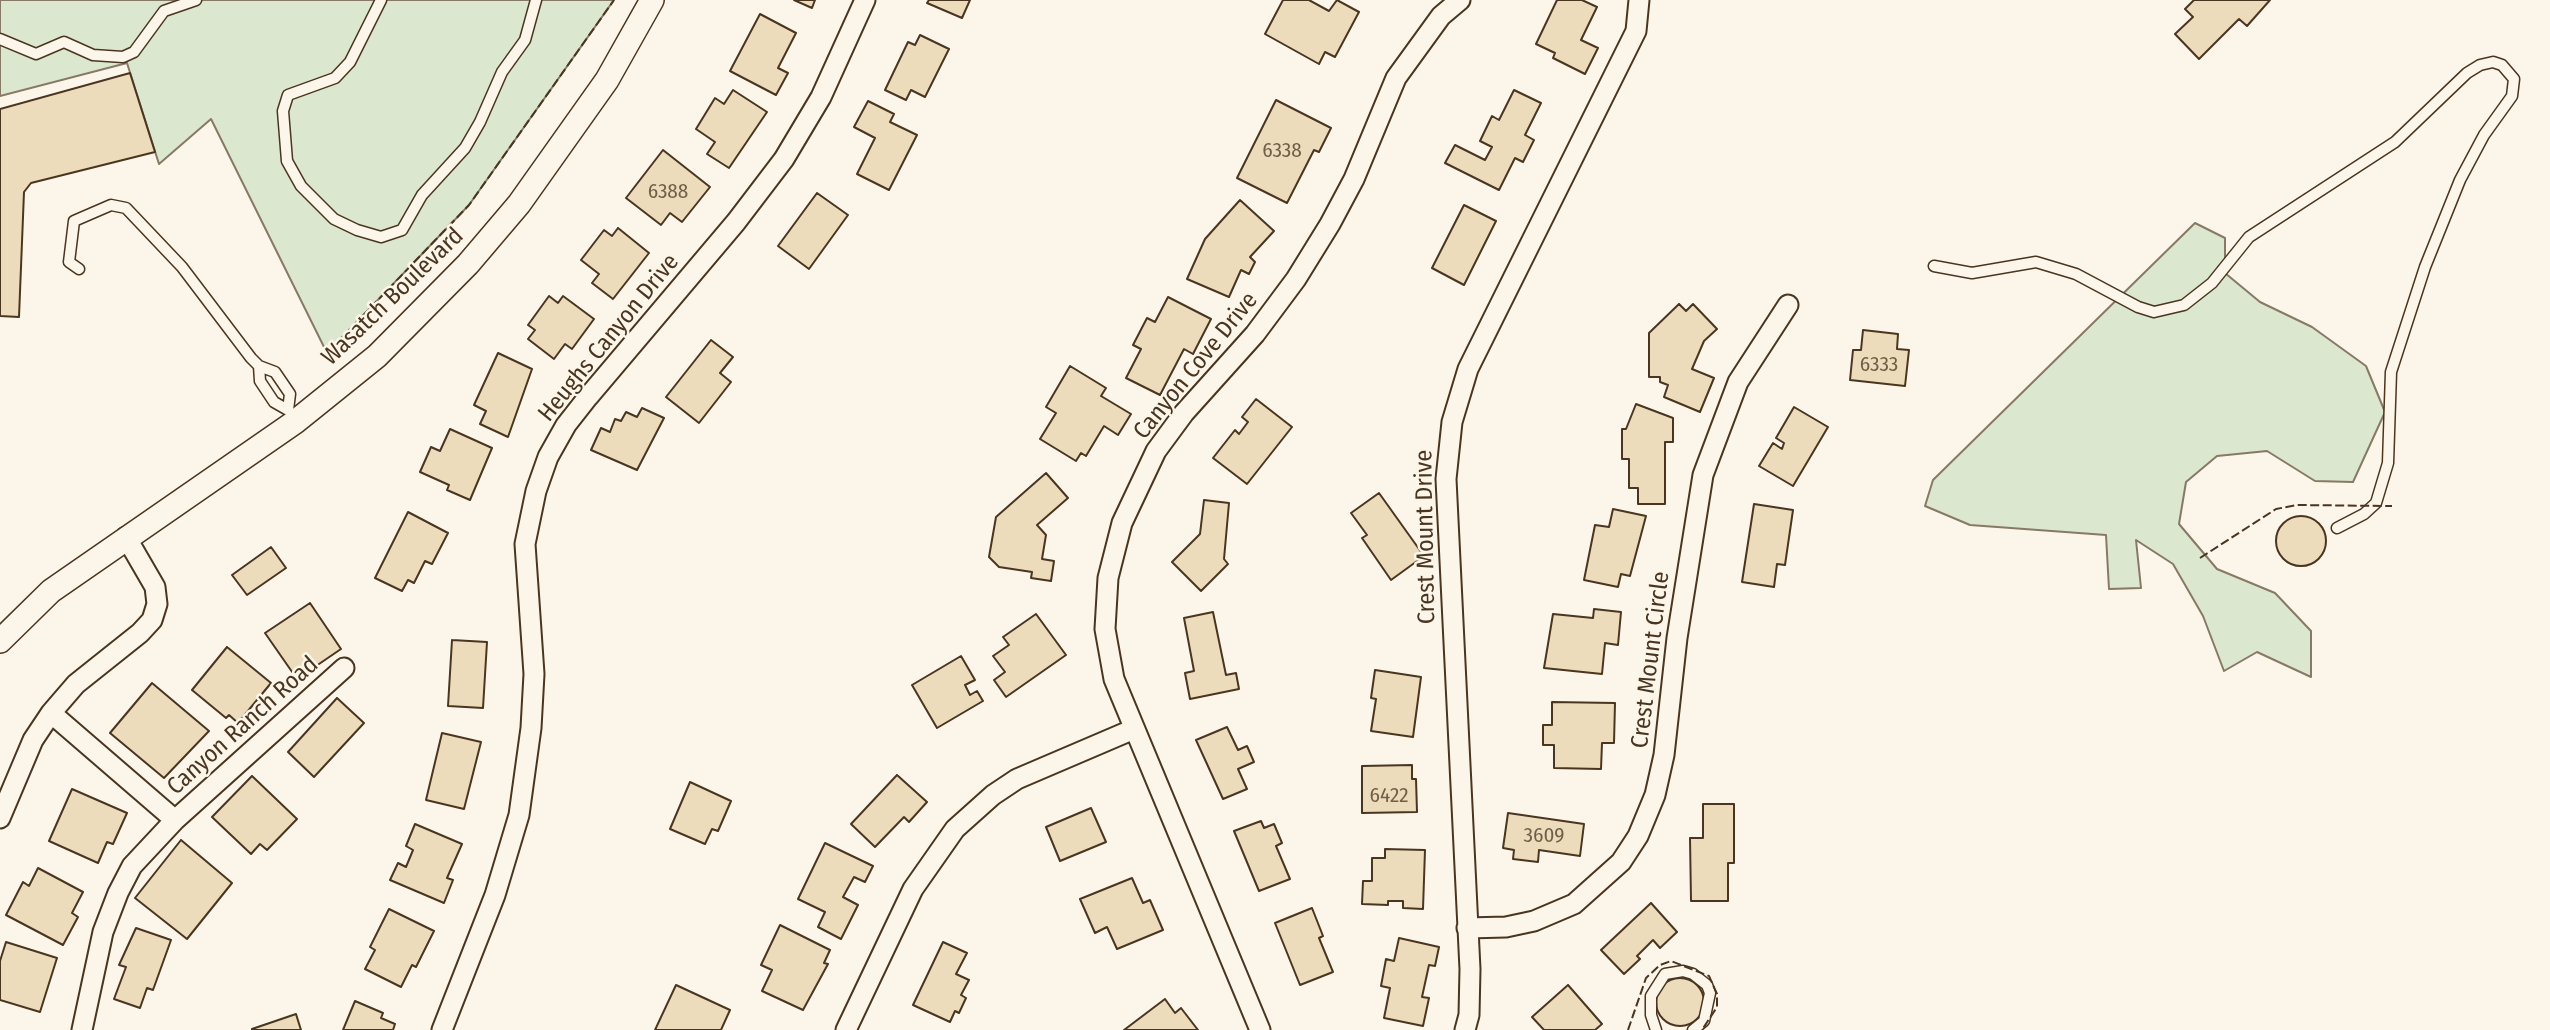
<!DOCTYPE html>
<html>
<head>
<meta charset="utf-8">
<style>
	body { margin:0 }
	canvas { display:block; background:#fbf6e9 }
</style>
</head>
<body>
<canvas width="2550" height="1030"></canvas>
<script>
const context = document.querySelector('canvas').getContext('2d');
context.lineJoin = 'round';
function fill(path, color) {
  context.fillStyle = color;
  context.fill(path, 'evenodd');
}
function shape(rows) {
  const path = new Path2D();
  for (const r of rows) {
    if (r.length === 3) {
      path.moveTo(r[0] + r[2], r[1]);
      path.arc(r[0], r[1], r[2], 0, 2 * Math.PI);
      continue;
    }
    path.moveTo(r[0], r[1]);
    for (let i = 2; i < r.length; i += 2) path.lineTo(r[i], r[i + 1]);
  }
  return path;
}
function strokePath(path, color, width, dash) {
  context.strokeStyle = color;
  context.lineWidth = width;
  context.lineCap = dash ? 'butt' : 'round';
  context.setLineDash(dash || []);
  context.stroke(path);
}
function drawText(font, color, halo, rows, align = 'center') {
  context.font = font + ' "Fira Sans Condensed",sans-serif';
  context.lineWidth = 5;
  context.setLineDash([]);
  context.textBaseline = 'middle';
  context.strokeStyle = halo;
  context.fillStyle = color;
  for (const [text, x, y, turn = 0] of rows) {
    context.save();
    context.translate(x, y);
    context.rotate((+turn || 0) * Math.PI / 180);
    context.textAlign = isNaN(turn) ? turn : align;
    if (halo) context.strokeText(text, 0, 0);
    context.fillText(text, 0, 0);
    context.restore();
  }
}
const green = shape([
	[0,0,614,0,469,205,327,353,211,119,159,164,127,63,0,96,0,0],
	[2195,223,2225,238,2225,273,2260,302,2312,327,2366,366,2385,412,2353,482,2315,481,2267,451,2217,456,2186,482,2179,524,2217,569,2275,593,2311,631,2311,677,2257,652,2224,671,2203,616,2173,564,2136,540,2141,588,2109,589,2106,535,1970,525,1925,506,1933,480,2195,223]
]);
fill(green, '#dce7d0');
strokePath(green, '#887966', 2);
const building = shape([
	[794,0,815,0,812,8,794,0],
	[929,0,970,0,962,18,927,3,929,0],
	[1283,0,1309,0,1329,11,1337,0,1359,12,1335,57,1325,52,1319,64,1265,34,1283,0],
	[1557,0,1582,0,1597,7,1581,40,1598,48,1585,74,1553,58,1555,53,1536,44,1557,0],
	[2194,0,2270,0,2247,26,2239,19,2199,59,2175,34,2193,17,2185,9,2194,0],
	[760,14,796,33,778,68,788,73,776,95,730,71,760,14],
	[920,35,949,49,925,97,911,90,906,100,885,90,908,42,915,45,920,35],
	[130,73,155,152,31,183,24,192,19,317,0,316,0,109,130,73],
	[733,90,767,112,729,168,707,154,715,142,696,129,715,98,724,104,733,90],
	[1514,90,1541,103,1525,135,1534,140,1523,162,1515,158,1499,190,1445,163,1455,145,1485,160,1492,147,1480,141,1492,116,1499,120,1514,90],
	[1276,100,1331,128,1319,152,1314,150,1287,203,1237,178,1276,100],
	[868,101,894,114,890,122,917,135,889,190,857,174,875,138,854,127,868,101],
	[663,150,710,187,682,222,670,213,661,225,626,198,663,150],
	[817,193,848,215,809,269,778,246,817,193],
	[1240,200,1274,231,1250,257,1255,262,1249,274,1241,270,1229,297,1187,279,1205,239,1240,200],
	[1464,205,1496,221,1464,285,1432,268,1464,205],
	[618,228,649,253,613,299,592,283,599,274,581,260,604,230,612,236,618,228],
	[549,296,558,303,563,296,594,319,572,349,565,344,554,359,528,339,535,330,528,325,549,296],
	[1168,297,1211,319,1193,354,1184,349,1160,395,1126,378,1141,349,1133,345,1147,318,1155,322,1168,297],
	[1679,304,1686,311,1693,304,1717,329,1704,341,1692,369,1714,378,1700,412,1664,397,1668,385,1660,382,1660,377,1649,377,1649,333,1679,304],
	[1863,330,1898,334,1897,349,1909,350,1905,386,1850,380,1853,350,1861,350,1863,330],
	[711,340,733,357,720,373,731,382,699,423,666,397,711,340],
	[498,353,532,369,508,437,480,424,486,411,474,405,498,353],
	[1070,366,1106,388,1101,396,1131,414,1118,435,1104,426,1086,456,1081,453,1076,461,1040,439,1056,413,1046,407,1070,366],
	[1256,399,1292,427,1247,484,1213,458,1235,430,1239,434,1248,422,1242,417,1256,399],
	[1636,404,1673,418,1673,442,1665,442,1665,504,1638,504,1638,488,1629,488,1629,459,1622,459,1622,429,1626,429,1636,404],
	[1794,407,1828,427,1793,486,1759,466,1773,443,1782,449,1784,443,1776,438,1794,407],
	[642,408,664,418,637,470,591,450,601,428,610,432,615,419,621,421,626,412,637,417,642,408],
	[450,429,492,448,470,500,447,490,449,485,420,472,431,447,440,451,450,429],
	[1046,473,1068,498,1037,525,1046,535,1042,559,1054,561,1051,581,1031,578,1032,572,999,567,989,557,996,517,1046,473],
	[1379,493,1424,556,1391,580,1362,538,1367,535,1351,513,1379,493],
	[1204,500,1229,503,1224,559,1228,564,1201,591,1172,562,1200,534,1204,500],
	[1754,504,1793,510,1785,565,1777,564,1774,587,1742,582,1754,504],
	[1613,509,1646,516,1630,576,1621,574,1618,587,1584,580,1595,525,1609,527,1613,509],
	[408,512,448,533,432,564,425,561,414,583,408,580,402,591,375,578,408,512],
	[2301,541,25],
	[271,547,286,568,247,595,232,575,271,547],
	[310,603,341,649,297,679,265,633,310,603],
	[1594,609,1621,612,1618,645,1605,643,1602,674,1544,668,1553,614,1593,618,1594,609],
	[1213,612,1226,675,1236,673,1239,689,1190,699,1185,673,1194,671,1184,618,1213,612],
	[1036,614,1066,655,1006,697,994,680,1005,672,993,656,1009,645,1003,637,1036,614],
	[452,640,487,642,483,708,448,706,452,640],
	[227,647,271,683,238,723,229,715,226,718,192,690,227,647],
	[961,656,975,680,965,685,970,695,977,691,983,701,937,728,912,685,961,656],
	[1375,670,1421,677,1413,737,1371,731,1376,699,1371,698,1375,670],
	[152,683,209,731,164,778,110,733,152,683],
	[337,698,364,723,314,777,288,752,337,698],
	[1552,702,1615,703,1614,743,1602,743,1601,769,1554,768,1554,745,1543,745,1543,725,1552,725,1552,702],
	[1227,727,1238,750,1247,746,1254,762,1238,769,1247,789,1223,799,1196,740,1227,727],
	[442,733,481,742,464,809,426,800,442,733],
	[1412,765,1412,779,1416,779,1417,812,1362,813,1362,766,1412,765],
	[897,775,927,802,909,822,904,817,875,847,851,824,897,775],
	[252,776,297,819,267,850,260,844,251,854,212,817,252,776],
	[690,782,731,801,718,831,712,829,705,844,670,829,690,782],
	[72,789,127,813,113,844,107,842,98,863,49,841,72,789],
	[1703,804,1734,804,1734,863,1728,863,1728,901,1691,901,1690,838,1703,838,1703,804],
	[1091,808,1106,842,1060,861,1046,827,1091,808],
	[1508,813,1584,824,1580,856,1539,850,1538,862,1513,859,1514,850,1503,848,1508,813],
	[1261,821,1264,828,1274,824,1282,843,1276,846,1290,879,1259,891,1234,831,1261,821],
	[415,824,462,844,447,878,453,880,444,903,390,880,398,863,406,867,413,850,406,846,415,824],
	[181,840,232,883,187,939,135,898,181,840],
	[825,843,873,866,865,882,854,877,843,897,858,905,841,939,818,927,825,912,798,899,825,843],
	[1385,849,1425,850,1423,909,1403,908,1403,901,1388,901,1388,905,1362,904,1363,881,1372,881,1372,858,1385,858,1385,849],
	[38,868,83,892,72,913,78,917,63,945,6,915,23,882,29,886,38,868],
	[1132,878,1143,903,1150,900,1163,930,1117,949,1107,927,1095,933,1080,899,1132,878],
	[1651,903,1677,932,1660,948,1653,940,1637,956,1640,959,1624,974,1601,950,1651,903],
	[1312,908,1323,936,1319,938,1333,972,1300,985,1275,923,1312,908],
	[389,909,434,931,416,967,412,965,401,987,365,969,375,950,370,947,389,909],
	[780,925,830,950,824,963,828,964,803,1010,762,991,772,970,761,965,780,925],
	[136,928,171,940,153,990,147,988,140,1008,114,999,126,967,119,965,136,928],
	[1399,938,1439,947,1435,966,1429,965,1422,997,1429,998,1423,1026,1384,1018,1390,988,1381,986,1386,959,1394,961,1399,938],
	[6,942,57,958,40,1012,0,1000,0,961,6,942],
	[943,942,967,953,956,974,969,980,961,995,966,998,959,1013,955,1011,950,1022,913,1005,943,942],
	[1680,1002,24],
	[676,985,730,1010,721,1030,655,1030,676,985],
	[1568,985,1602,1024,1595,1030,1544,1030,1532,1017,1568,985],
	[1165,999,1175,1013,1181,1008,1198,1030,1124,1030,1165,999],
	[355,1001,383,1013,381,1018,395,1024,393,1030,343,1030,355,1001],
	[296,1014,301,1030,252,1030,252,1029,296,1014]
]);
fill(building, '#ecdcbc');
strokePath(building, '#4a3520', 2);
const service = shape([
	[381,0,350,62,335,78,288,95,283,111,287,161,301,186,334,219,357,230,381,237,402,230,422,195,465,148,480,122,502,72,525,40,536,0],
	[0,39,36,54,64,42,93,55,123,57,134,52,164,11,196,0],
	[1934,266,1972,273,2036,262,2076,274,2138,307,2154,312,2184,305,2212,283,2249,237,2395,142,2467,73,2480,65,2493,62,2502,65,2514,79,2512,96,2484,135,2460,180,2425,267,2391,372,2388,463,2376,503,2364,514,2337,528],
	[79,269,69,262,74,221,111,205,126,208,182,267,251,358,259,366,275,372,290,394,288,410,274,402,260,381,259,366],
	[1656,1030,1651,1015,1651,996,1665,974,1683,971,1693,974,1707,985,1710,993,1704,1021,1693,1030]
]);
const minor = shape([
	[51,713,175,820],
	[0,818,33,740,51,713,76,684,140,633,152,620,157,604,155,587,126,537],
	[1467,928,1506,927,1534,921,1574,904,1621,862,1638,836,1655,795,1664,755,1677,638,1703,475,1738,382,1788,305],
	[82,1030,103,932,118,893,132,866,175,820,344,668],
	[442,1030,495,895,519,815,531,728,534,674,525,544,536,491,548,457,566,425,588,397,736,222,784,159,821,97,865,0],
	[846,1030,913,889,955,829,993,795,1017,779,1134,729],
	[1260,1030,1114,679,1105,629,1108,578,1122,523,1156,451,1184,413,1255,334,1296,279,1330,224,1354,179,1396,78,1441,16,1460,0],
	[1465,1030,1469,1015,1470,969,1446,479,1452,422,1468,369,1636,31,1639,0]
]);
const tertiary = shape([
	[0,641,51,591,295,422,377,356,468,264,519,204,607,80,652,0]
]);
strokePath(service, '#4a3520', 13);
strokePath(minor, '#4a3520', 23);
strokePath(tertiary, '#4a3520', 26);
strokePath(service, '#fbf6e9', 10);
strokePath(minor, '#fbf6e9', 19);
strokePath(tertiary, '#fbf6e9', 23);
strokePath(shape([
	[327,353,469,205,614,0],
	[2200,558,2276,509,2297,505,2392,506],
	[1628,1030,1646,978,1660,965,1671,961,1709,976,1717,994,1717,1007,1702,1030]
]), '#4a3520', 2, [9, 3.5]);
drawText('21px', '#725f47', null, [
	["6338",1282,151],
	["6388",668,192],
	["6333",1879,365],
	["6422",1389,796],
	["3609",1544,836]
]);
drawText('24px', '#4a3520', '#fbf6e9', [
	["Wasatch Boulevard",393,297,-44],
	["Heughs Canyon Drive",609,338,-51],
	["Canyon Cove Drive",1196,366,-51],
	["Crest Mount Drive",1426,537,-91],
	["Crest Mount Circle",1651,660,-83],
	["Canyon Ranch Road",243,726,-42]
]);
</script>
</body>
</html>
